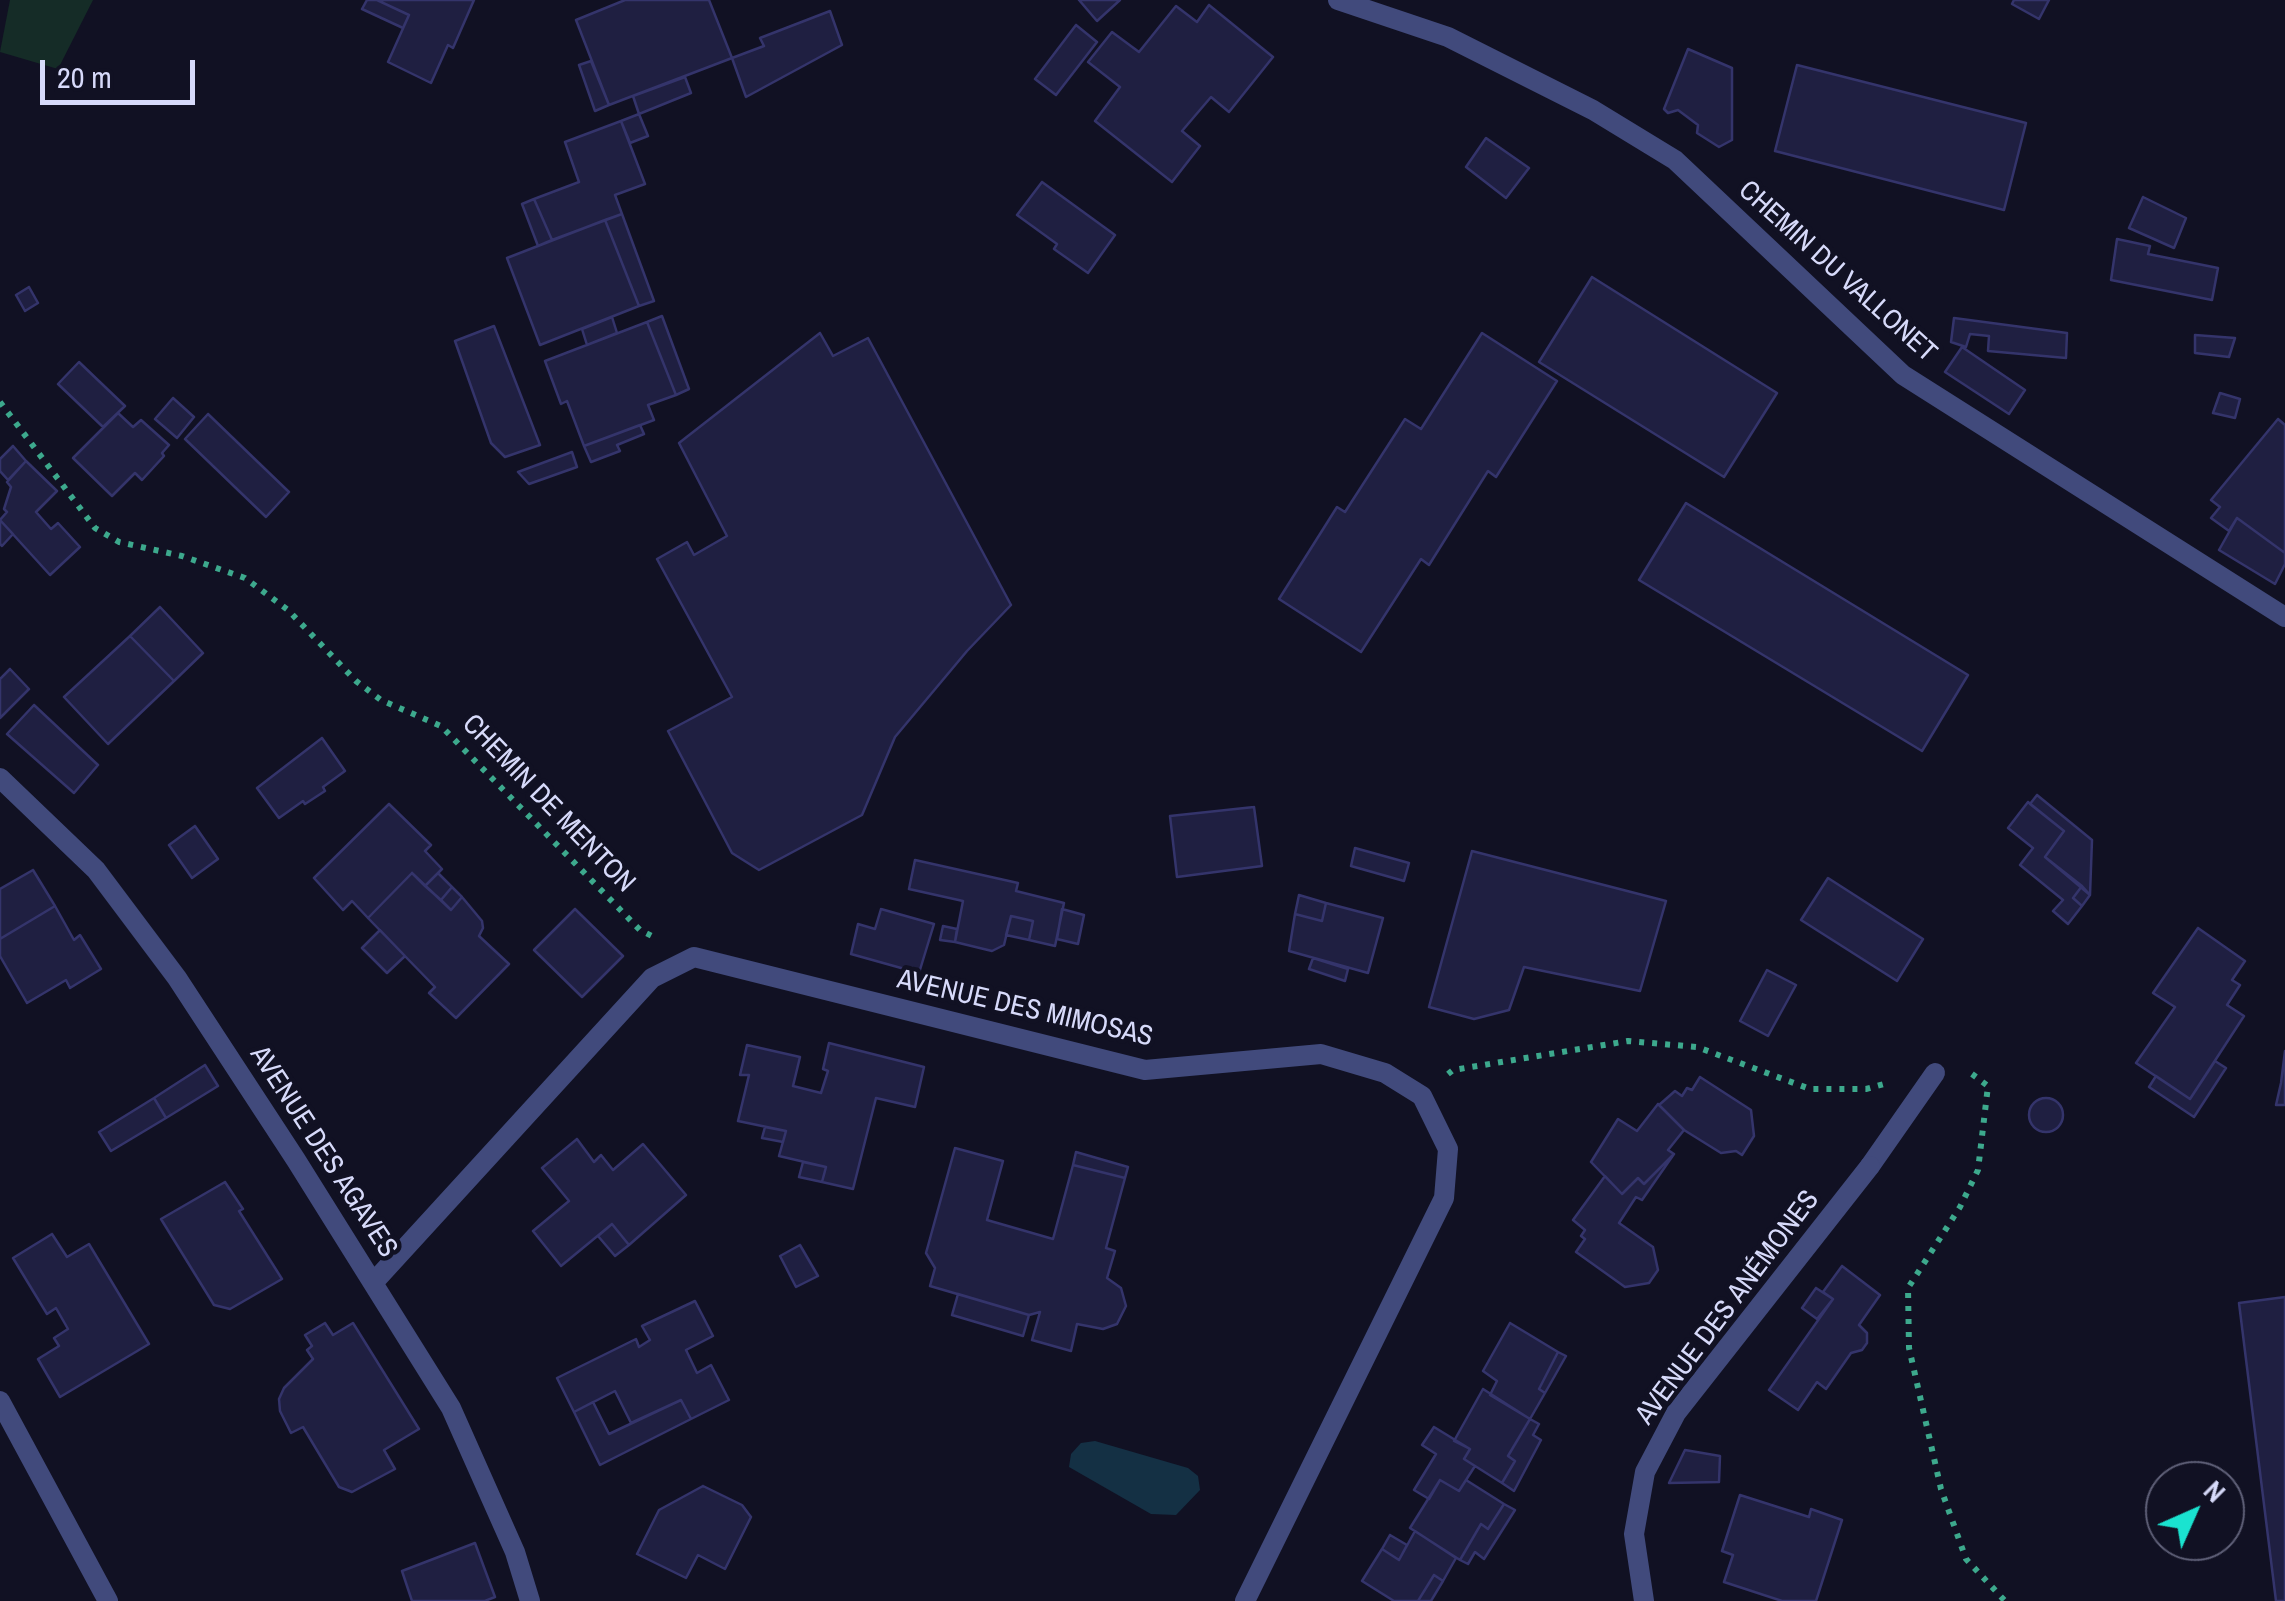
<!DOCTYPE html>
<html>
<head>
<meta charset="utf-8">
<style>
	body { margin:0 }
	#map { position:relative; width:2285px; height:1601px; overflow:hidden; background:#111123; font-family:"Archivo Narrow",sans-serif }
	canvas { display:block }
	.north { position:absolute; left:2145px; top:1461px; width:100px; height:100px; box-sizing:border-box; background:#111123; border:2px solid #606179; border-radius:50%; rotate:45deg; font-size:28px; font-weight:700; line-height:40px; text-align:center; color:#d7dafa }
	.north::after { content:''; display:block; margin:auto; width:35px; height:45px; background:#1ae3d0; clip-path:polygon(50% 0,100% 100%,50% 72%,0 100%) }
	.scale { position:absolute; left:40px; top:60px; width:155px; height:45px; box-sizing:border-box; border:5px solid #d7dafa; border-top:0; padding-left:12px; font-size:30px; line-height:35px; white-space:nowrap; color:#d7dafa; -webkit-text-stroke:8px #111123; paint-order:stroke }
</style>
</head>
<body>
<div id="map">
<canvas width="2285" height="1601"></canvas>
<div class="north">N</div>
<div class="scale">20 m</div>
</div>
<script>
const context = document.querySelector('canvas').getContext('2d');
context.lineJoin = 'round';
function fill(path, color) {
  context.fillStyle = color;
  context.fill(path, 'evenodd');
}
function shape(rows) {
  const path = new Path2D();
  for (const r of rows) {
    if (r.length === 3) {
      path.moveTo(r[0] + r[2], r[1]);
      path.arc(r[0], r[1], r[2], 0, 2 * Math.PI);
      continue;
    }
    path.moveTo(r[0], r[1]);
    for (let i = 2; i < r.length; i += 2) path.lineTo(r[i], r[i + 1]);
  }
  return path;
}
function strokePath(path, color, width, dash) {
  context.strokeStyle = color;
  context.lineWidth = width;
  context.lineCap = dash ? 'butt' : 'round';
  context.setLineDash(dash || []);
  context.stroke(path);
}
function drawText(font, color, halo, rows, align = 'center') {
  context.font = font + ' "Archivo Narrow",sans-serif';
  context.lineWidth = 9;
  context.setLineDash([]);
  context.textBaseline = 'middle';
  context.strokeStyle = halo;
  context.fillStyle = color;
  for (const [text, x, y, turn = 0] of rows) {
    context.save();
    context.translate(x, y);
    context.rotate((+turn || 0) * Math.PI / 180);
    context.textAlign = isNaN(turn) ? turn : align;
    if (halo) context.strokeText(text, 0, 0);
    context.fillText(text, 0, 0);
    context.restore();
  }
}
fill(shape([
	[10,0,93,0,58,69,0,52]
]), '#152c27');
fill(shape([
	[1095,1441,1188,1468,1198,1476,1200,1490,1176,1515,1151,1514,1069,1467,1071,1454,1081,1443]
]), '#143044');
const building = shape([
	[367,0,377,0,409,15,403,28,362,9,367,0],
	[377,0,474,0,453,48,448,45,431,83,388,62,409,15,377,0],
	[625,0,709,0,732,58,609,105,576,20,625,0],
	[1079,0,1120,0,1097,21,1079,0],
	[2014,0,2049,0,2039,19,2012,4,2014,0],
	[1209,5,1273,57,1229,112,1211,97,1182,131,1200,146,1172,182,1095,121,1120,87,1088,62,1112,32,1139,52,1176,6,1197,22,1209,5],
	[830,11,842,45,746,97,732,58,764,46,760,38,830,11],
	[1076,25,1097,42,1056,95,1035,79,1076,25],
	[1688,49,1732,68,1732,140,1719,147,1697,133,1698,125,1678,110,1668,113,1664,109,1688,49],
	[591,61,609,105,595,111,579,65,591,61],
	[1797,65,2026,123,2004,210,1775,151,1797,65],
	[685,77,691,93,639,114,633,96,685,77],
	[639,114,648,136,630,143,621,121,639,114],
	[621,121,645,184,615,195,622,214,552,240,534,199,579,182,565,142,621,121],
	[1486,138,1529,168,1506,198,1466,167,1486,138],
	[1042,182,1115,235,1088,273,1054,249,1057,244,1017,215,1042,182],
	[2143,197,2186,218,2174,248,2129,228,2143,197],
	[534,199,552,240,538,246,522,204,534,199],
	[622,214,654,301,639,306,605,220,622,214],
	[605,220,639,306,540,345,507,258,605,220],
	[2117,239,2150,246,2148,254,2218,268,2212,300,2111,280,2117,239],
	[1592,277,1777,393,1724,477,1539,362,1592,277],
	[29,287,38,303,25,311,16,295,29,287],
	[662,316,689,389,676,395,647,322,662,316],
	[612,317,617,333,587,345,582,329,612,317],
	[1954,318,2067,333,2066,358,1988,351,1989,336,1970,334,1966,347,1951,342,1954,318],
	[647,322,676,395,648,405,654,420,584,446,567,401,561,404,545,361,647,322],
	[494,326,540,445,505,457,491,443,455,341,494,326],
	[820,333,833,356,868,338,1011,605,967,651,895,737,862,815,759,870,732,853,668,731,732,697,657,559,687,542,694,555,727,536,679,443,820,333],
	[1482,333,1557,381,1496,477,1488,471,1429,565,1421,559,1361,652,1279,599,1337,507,1345,512,1405,419,1421,429,1482,333],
	[2195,335,2235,338,2229,357,2195,353,2195,335],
	[1962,347,2025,390,2009,414,1945,372,1962,347],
	[79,362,125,406,103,427,58,384,79,362],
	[2220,393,2240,399,2235,418,2213,413,2220,393],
	[173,398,194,417,177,438,155,419,173,398],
	[118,413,133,427,141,420,169,445,162,453,164,456,142,480,135,473,112,496,73,458,118,413],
	[208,414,289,492,266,517,185,439,208,414],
	[2278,419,2285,425,2285,553,2237,518,2229,531,2211,518,2220,507,2211,500,2278,419],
	[640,425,644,434,617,445,620,451,591,462,584,446,640,425],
	[13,446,26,461,8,480,0,471,0,459,13,446],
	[572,452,577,467,529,484,518,472,572,452],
	[26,461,57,491,36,512,51,529,58,523,80,547,50,575,0,520,7,512,4,509,11,487,7,482,26,461],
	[1686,503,1968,675,1922,751,1639,580,1686,503],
	[2237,518,2285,553,2285,564,2275,584,2219,550,2237,518],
	[0,520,13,534,2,546,0,544,0,520],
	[160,607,203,653,174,681,130,636,160,607],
	[130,636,174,681,108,744,64,697,130,636],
	[10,669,29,689,0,718,0,679,10,669],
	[34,705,98,765,74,793,7,734,34,705],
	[322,738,345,771,323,787,325,791,305,804,303,801,279,818,257,788,322,738],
	[2037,795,2092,840,2090,895,2045,857,2064,831,2030,804,2037,795],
	[2028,802,2064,831,2045,857,2082,886,2073,898,2082,906,2068,924,2053,911,2063,900,2020,865,2033,848,2008,828,2028,802],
	[389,804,431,845,425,851,442,869,425,886,412,873,368,918,352,901,343,910,314,878,389,804],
	[1254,807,1262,866,1177,877,1170,816,1254,807],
	[195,826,218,859,192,878,169,845,195,826],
	[1355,848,1409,863,1404,881,1351,866,1355,848],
	[1472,851,1666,901,1640,991,1524,967,1509,1010,1474,1019,1429,1007,1472,851],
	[915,860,1018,883,1016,891,1064,903,1055,946,1029,940,1033,921,1011,916,1004,945,992,951,955,942,963,901,909,889,915,860],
	[33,870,55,906,0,939,0,889,33,870],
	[412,873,451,910,462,897,482,921,483,928,479,936,509,964,456,1018,429,993,435,987,368,918,412,873],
	[438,873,452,887,441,900,425,886,438,873],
	[1828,878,1923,939,1897,981,1801,920,1828,878],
	[2082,886,2090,895,2082,906,2073,898,2082,886],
	[452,887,462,897,451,910,441,900,452,887],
	[1299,895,1326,903,1322,921,1295,914,1299,895],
	[1326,903,1383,918,1368,973,1289,951,1295,914,1322,921,1326,903],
	[55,906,74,940,80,935,101,969,70,988,66,980,27,1003,0,956,0,939,55,906],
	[575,909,623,956,582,997,534,950,575,909],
	[881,909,934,924,919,973,851,954,858,924,875,929,881,909],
	[1062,909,1084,915,1078,944,1057,939,1062,909],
	[1011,916,1033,921,1029,940,1006,935,1011,916],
	[943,926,957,929,955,942,940,940,943,926],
	[2198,928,2245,961,2232,980,2240,985,2227,1005,2244,1016,2190,1099,2136,1063,2175,1007,2153,993,2198,928],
	[380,930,405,956,387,973,362,948,380,930],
	[1313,958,1348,969,1345,981,1309,969,1313,958],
	[1767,970,1796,985,1768,1036,1740,1021,1767,970],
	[829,1043,924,1067,915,1107,876,1098,853,1189,822,1182,826,1167,779,1156,786,1131,738,1121,749,1075,740,1075,747,1045,800,1057,793,1086,821,1093,828,1071,823,1069,829,1043],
	[2285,1051,2285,1105,2276,1105,2281,1083,2285,1051],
	[2215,1061,2226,1068,2194,1117,2149,1087,2156,1076,2190,1099,2215,1061],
	[205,1065,218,1086,166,1118,154,1098,205,1065],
	[1700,1077,1751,1110,1754,1136,1742,1155,1736,1151,1721,1153,1684,1130,1659,1105,1675,1091,1682,1096,1687,1088,1692,1090,1700,1077],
	[2046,1115,17],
	[154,1098,166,1118,111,1151,99,1132,154,1098],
	[1658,1104,1684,1130,1668,1150,1674,1154,1644,1184,1638,1178,1622,1194,1591,1162,1618,1119,1637,1131,1658,1104],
	[765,1127,786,1131,783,1142,762,1138,765,1127],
	[577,1139,594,1162,601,1155,613,1170,643,1144,686,1195,629,1245,612,1224,561,1266,533,1231,569,1201,542,1168,577,1139],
	[955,1148,1003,1161,987,1220,1053,1239,1073,1165,1125,1178,1106,1248,1115,1251,1107,1278,1121,1288,1126,1306,1117,1324,1103,1329,1077,1324,1071,1351,1032,1340,1040,1312,1029,1315,930,1286,935,1268,926,1253,955,1148],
	[1076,1152,1128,1167,1125,1178,1073,1165,1076,1152],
	[1674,1154,1642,1200,1636,1197,1619,1223,1653,1247,1658,1270,1649,1283,1625,1287,1576,1252,1585,1239,1581,1236,1585,1230,1573,1220,1605,1176,1622,1194,1638,1178,1644,1184,1674,1154],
	[803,1162,826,1167,822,1182,799,1177,803,1162],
	[225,1182,243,1209,239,1211,282,1279,230,1309,214,1305,161,1219,225,1182],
	[612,1224,629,1245,615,1256,598,1236,612,1224],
	[52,1234,67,1257,89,1244,149,1344,60,1397,38,1359,59,1346,54,1338,68,1329,56,1308,47,1314,13,1258,52,1234],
	[800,1245,818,1276,796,1287,780,1256,800,1245],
	[1842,1266,1880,1295,1859,1325,1867,1333,1867,1343,1862,1350,1851,1353,1826,1389,1817,1382,1798,1410,1769,1390,1833,1299,1823,1292,1842,1266],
	[1816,1288,1833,1299,1817,1319,1802,1308,1816,1288],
	[958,1294,1029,1315,1023,1336,952,1315,958,1294],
	[2285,1297,2285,1601,2276,1601,2239,1303,2285,1297],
	[695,1301,713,1336,686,1350,697,1373,711,1365,729,1400,691,1419,681,1400,631,1423,615,1391,574,1412,557,1378,636,1339,639,1347,650,1340,642,1326,695,1301],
	[325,1323,333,1335,353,1323,419,1429,384,1450,395,1469,352,1492,339,1487,303,1427,291,1433,280,1411,279,1399,284,1388,313,1359,307,1350,312,1346,305,1335,325,1323],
	[1510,1323,1558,1352,1539,1389,1545,1393,1530,1419,1490,1395,1497,1381,1483,1371,1510,1323],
	[1558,1352,1566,1356,1545,1393,1539,1389,1558,1352],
	[1483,1389,1530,1419,1508,1456,1515,1461,1502,1483,1464,1459,1470,1449,1454,1441,1483,1389],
	[681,1400,691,1419,600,1465,574,1412,593,1402,609,1434,681,1400],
	[1530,1419,1539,1424,1533,1435,1541,1440,1514,1491,1502,1483,1515,1461,1508,1456,1530,1419],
	[1434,1427,1470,1449,1464,1459,1475,1466,1459,1491,1440,1480,1429,1499,1414,1490,1436,1454,1422,1445,1434,1427],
	[1685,1450,1720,1456,1719,1482,1669,1483,1685,1450],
	[1440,1480,1459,1491,1466,1480,1504,1504,1488,1529,1481,1524,1460,1560,1410,1528,1440,1480],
	[703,1486,742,1505,751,1517,725,1569,698,1555,686,1578,637,1554,659,1510,703,1486],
	[1740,1495,1809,1517,1811,1509,1842,1520,1816,1601,1782,1601,1724,1582,1733,1555,1722,1551,1740,1495],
	[1504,1504,1515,1510,1484,1559,1475,1552,1468,1564,1460,1560,1481,1524,1488,1529,1504,1504],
	[1415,1531,1456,1558,1443,1581,1434,1575,1418,1601,1394,1601,1362,1581,1382,1549,1399,1560,1415,1531],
	[1390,1535,1407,1545,1399,1560,1382,1549,1390,1535],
	[475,1543,495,1597,485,1601,412,1601,402,1571,475,1543],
	[1434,1575,1443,1581,1431,1601,1418,1601,1434,1575]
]);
fill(building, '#1f1f41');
strokePath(building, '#34346b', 2.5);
strokePath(shape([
	[0,402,95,528,119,542,182,556,245,578,288,610,356,681,381,700,441,726,640,930,652,936],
	[1448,1074,1453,1070,1628,1041,1697,1047,1810,1089,1866,1089,1884,1084],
	[1972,1074,1988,1086,1978,1170,1960,1207,1908,1288,1909,1348,1941,1489,1966,1559,2005,1601]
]), '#3da98d', 6, [5, 8]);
strokePath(shape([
	[1870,1166,1935,1073]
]), '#414a7c', 20);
strokePath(shape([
	[1338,0,1448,37,1593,110,1675,160,1903,375,2285,617],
	[0,778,96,870,177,978,296,1160,451,1408,515,1552,530,1601],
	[373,1283,652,978,694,957,1145,1070,1321,1054,1385,1073,1422,1096,1448,1149,1444,1198,1245,1601],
	[0,1401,108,1601],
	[1644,1601,1634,1534,1645,1472,1676,1413,1870,1166]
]), '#414a7c', 20);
drawText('28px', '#d7dafa', '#111123', [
	["CHEMIN DU VALLONET",1837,272,42],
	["CHEMIN DE MENTON",548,804,46],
	["AVENUE DES MIMOSAS",1025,1009,13],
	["AVENUE DES AGAVES",323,1152,57],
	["AVENUE DES ANÉMONES",1728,1308,-53]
]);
</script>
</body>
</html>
